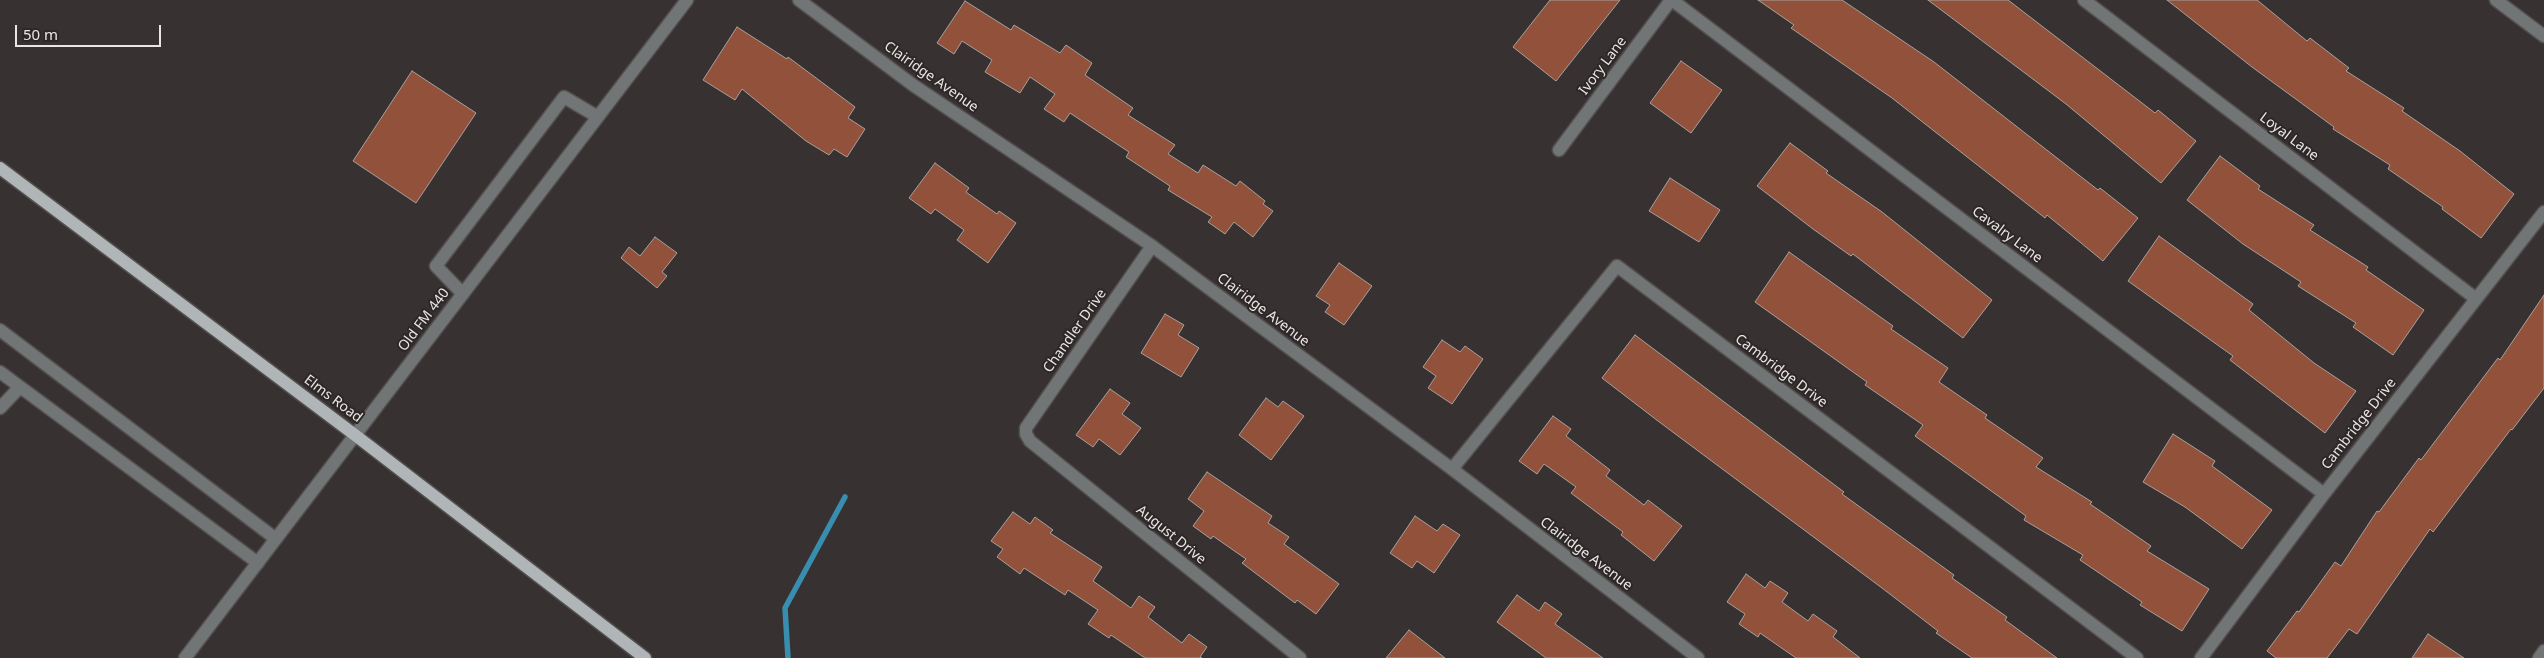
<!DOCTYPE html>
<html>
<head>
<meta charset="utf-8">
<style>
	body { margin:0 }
	#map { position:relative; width:2544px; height:658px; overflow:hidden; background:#373231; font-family:"Noto Sans",sans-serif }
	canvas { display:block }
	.scale { position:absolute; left:15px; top:25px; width:146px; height:22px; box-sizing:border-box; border:2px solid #e9e6e5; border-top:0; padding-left:6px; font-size:15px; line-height:18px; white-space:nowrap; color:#e9e6e5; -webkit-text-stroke:4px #2d2827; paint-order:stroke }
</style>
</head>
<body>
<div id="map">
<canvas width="2544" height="658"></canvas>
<div class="scale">50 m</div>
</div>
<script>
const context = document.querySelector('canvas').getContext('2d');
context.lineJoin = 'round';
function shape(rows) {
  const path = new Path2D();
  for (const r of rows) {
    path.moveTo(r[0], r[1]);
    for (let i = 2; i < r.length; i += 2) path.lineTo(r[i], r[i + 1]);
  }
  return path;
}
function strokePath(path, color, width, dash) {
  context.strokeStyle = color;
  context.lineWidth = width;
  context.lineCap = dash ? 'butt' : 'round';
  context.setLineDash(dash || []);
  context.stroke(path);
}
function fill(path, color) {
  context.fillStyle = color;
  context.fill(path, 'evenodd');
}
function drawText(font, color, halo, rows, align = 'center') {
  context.font = font + ' "Noto Sans",sans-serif';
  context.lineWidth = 4;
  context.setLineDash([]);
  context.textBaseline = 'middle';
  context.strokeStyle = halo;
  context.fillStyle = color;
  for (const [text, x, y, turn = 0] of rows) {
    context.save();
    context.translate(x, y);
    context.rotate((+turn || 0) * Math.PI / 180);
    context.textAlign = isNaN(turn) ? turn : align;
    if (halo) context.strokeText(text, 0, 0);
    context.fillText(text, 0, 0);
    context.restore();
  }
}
strokePath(shape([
	[788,658,785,608,845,497]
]), '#388eae', 5.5);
const building = shape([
	[1550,0,1620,0,1556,81,1513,47,1550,0],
	[1758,0,1842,0,1934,62,2098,190,2100,188,2138,218,2103,261,2047,215,2045,218,1892,98,1791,28,1794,25,1758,0],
	[1928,0,2008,0,2155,113,2158,110,2196,141,2161,183,2066,104,1928,0],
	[2167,0,2257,0,2307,41,2310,38,2349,68,2346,71,2404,108,2402,111,2460,151,2514,194,2481,238,2442,209,2443,207,2388,169,2390,165,2333,129,2334,127,2252,67,2167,0],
	[965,1,1011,30,1014,25,1060,53,1066,45,1092,63,1085,75,1133,108,1128,115,1175,145,1168,154,1198,173,1203,165,1236,186,1240,181,1265,201,1263,204,1273,211,1253,237,1234,222,1225,234,1208,222,1212,217,1168,190,1170,186,1126,157,1129,152,1070,113,1064,122,1044,109,1055,94,1030,77,1020,93,985,72,992,60,962,41,954,54,937,43,965,1],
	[737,27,787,59,788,57,855,107,848,118,865,129,847,157,834,149,829,155,806,141,742,89,735,100,703,80,737,27],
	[1681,61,1722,90,1691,133,1650,103,1681,61],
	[412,71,476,113,416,203,353,161,412,71],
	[1790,143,1828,171,1826,173,1882,212,1992,300,1963,338,1853,254,1851,256,1813,229,1757,186,1790,143],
	[2220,156,2260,186,2258,189,2314,225,2310,230,2368,267,2366,270,2424,310,2393,355,2353,327,2356,323,2298,286,2301,282,2243,244,2187,200,2220,156],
	[935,163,969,188,966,192,997,214,999,211,1016,223,988,263,957,240,964,230,935,209,931,214,909,198,935,163],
	[1670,178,1720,210,1699,242,1649,211,1670,178],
	[2159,236,2253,304,2249,310,2314,363,2356,391,2325,433,2230,360,2233,356,2128,281,2159,236],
	[655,237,677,253,662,272,667,276,657,288,621,258,629,247,640,256,655,237],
	[1789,252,1893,326,1891,329,1948,368,1939,382,1987,415,1985,418,2043,458,2036,467,2092,502,2090,504,2151,546,2147,551,2209,589,2182,631,2140,605,2142,602,2080,560,2083,555,2024,520,2026,516,1915,436,1923,425,1865,385,1867,382,1755,302,1789,252],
	[1339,263,1372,286,1344,325,1325,312,1330,305,1316,296,1339,263],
	[2544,295,2544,388,2512,430,2511,429,2433,532,2430,529,2357,634,2349,629,2327,658,2276,658,2267,651,2297,611,2299,612,2335,562,2341,566,2377,511,2379,512,2419,458,2421,460,2498,358,2500,360,2544,295],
	[1165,314,1184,325,1178,335,1199,348,1181,377,1141,353,1165,314],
	[1635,335,1844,492,1842,494,1954,575,1952,578,2007,617,2005,620,2057,658,1972,658,1936,633,1938,631,1882,588,1658,421,1602,378,1635,335],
	[1442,340,1460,352,1465,346,1483,359,1452,404,1428,388,1436,376,1423,367,1442,340],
	[1110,389,1130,403,1122,414,1141,428,1120,455,1099,439,1093,447,1076,435,1110,389],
	[1266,398,1278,407,1283,401,1304,416,1271,460,1239,435,1266,398],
	[1553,416,1571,429,1566,436,1610,470,1606,476,1644,505,1648,500,1682,526,1654,561,1621,535,1623,532,1571,493,1576,487,1544,464,1537,474,1519,461,1553,416],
	[2173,434,2215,461,2212,466,2272,510,2242,549,2185,507,2143,482,2173,434],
	[1207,472,1272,516,1268,523,1289,537,1284,544,1339,584,1316,614,1297,600,1295,603,1242,563,1246,559,1213,536,1211,539,1193,526,1204,511,1188,499,1207,472],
	[1013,512,1030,524,1035,517,1053,530,1050,533,1102,567,1093,581,1131,608,1139,596,1155,607,1148,617,1182,643,1189,634,1207,647,1200,657,1202,658,1145,658,1111,635,1109,638,1088,624,1098,610,1068,590,1065,595,1024,568,1020,574,997,557,1003,549,991,541,1013,512],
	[1415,516,1437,531,1443,524,1460,535,1434,573,1417,561,1412,568,1390,553,1415,516],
	[1746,574,1765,588,1770,581,1788,593,1782,602,1808,621,1813,614,1837,631,1833,637,1860,658,1796,658,1760,633,1758,637,1739,624,1745,614,1727,602,1746,574],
	[1517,595,1539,611,1545,602,1562,614,1555,624,1603,658,1546,658,1497,622,1517,595],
	[1409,630,1445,658,1386,658,1409,630],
	[2428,634,2464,658,2412,658,2428,634]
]);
fill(building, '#92513a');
strokePath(building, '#a7a19f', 1);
const minor = shape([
	[799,0,913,85,1152,246,1452,469,1698,658],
	[1672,0,2324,494],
	[2084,0,2475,298],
	[2496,0,2544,36],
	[1559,150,1671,0],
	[1152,246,1026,428,1026,434,1030,441,1300,658],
	[463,294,436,266,564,97,598,117],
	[0,330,276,539],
	[0,372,258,563],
	[0,408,20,387],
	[1452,469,1617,266,2137,658],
	[185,658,687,0],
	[2201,658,2324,494,2544,212],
	[2539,658,2544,651]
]);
const major = shape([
	[0,168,355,435,645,658]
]);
strokePath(minor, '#534f4e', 15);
strokePath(major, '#534f4e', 15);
strokePath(minor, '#727576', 12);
strokePath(major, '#b0b5b7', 12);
drawText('14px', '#e9e6e5', '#2d2827', [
	["Ivory Lane",1603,66,-53],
	["Clairidge Avenue",931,77,35],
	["Loyal Lane",2289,137,37],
	["Cavalry Lane",2007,235,37],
	["Clairidge Avenue",1263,310,37],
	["Old FM 440",424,320,-53],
	["Chandler Drive",1075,331,-55],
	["Cambridge Drive",1781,371,37],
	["Elms Road",333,399,37],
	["Cambridge Drive",2359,424,-52],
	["August Drive",1171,535,39],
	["Clairidge Avenue",1586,554,37]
]);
</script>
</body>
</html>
